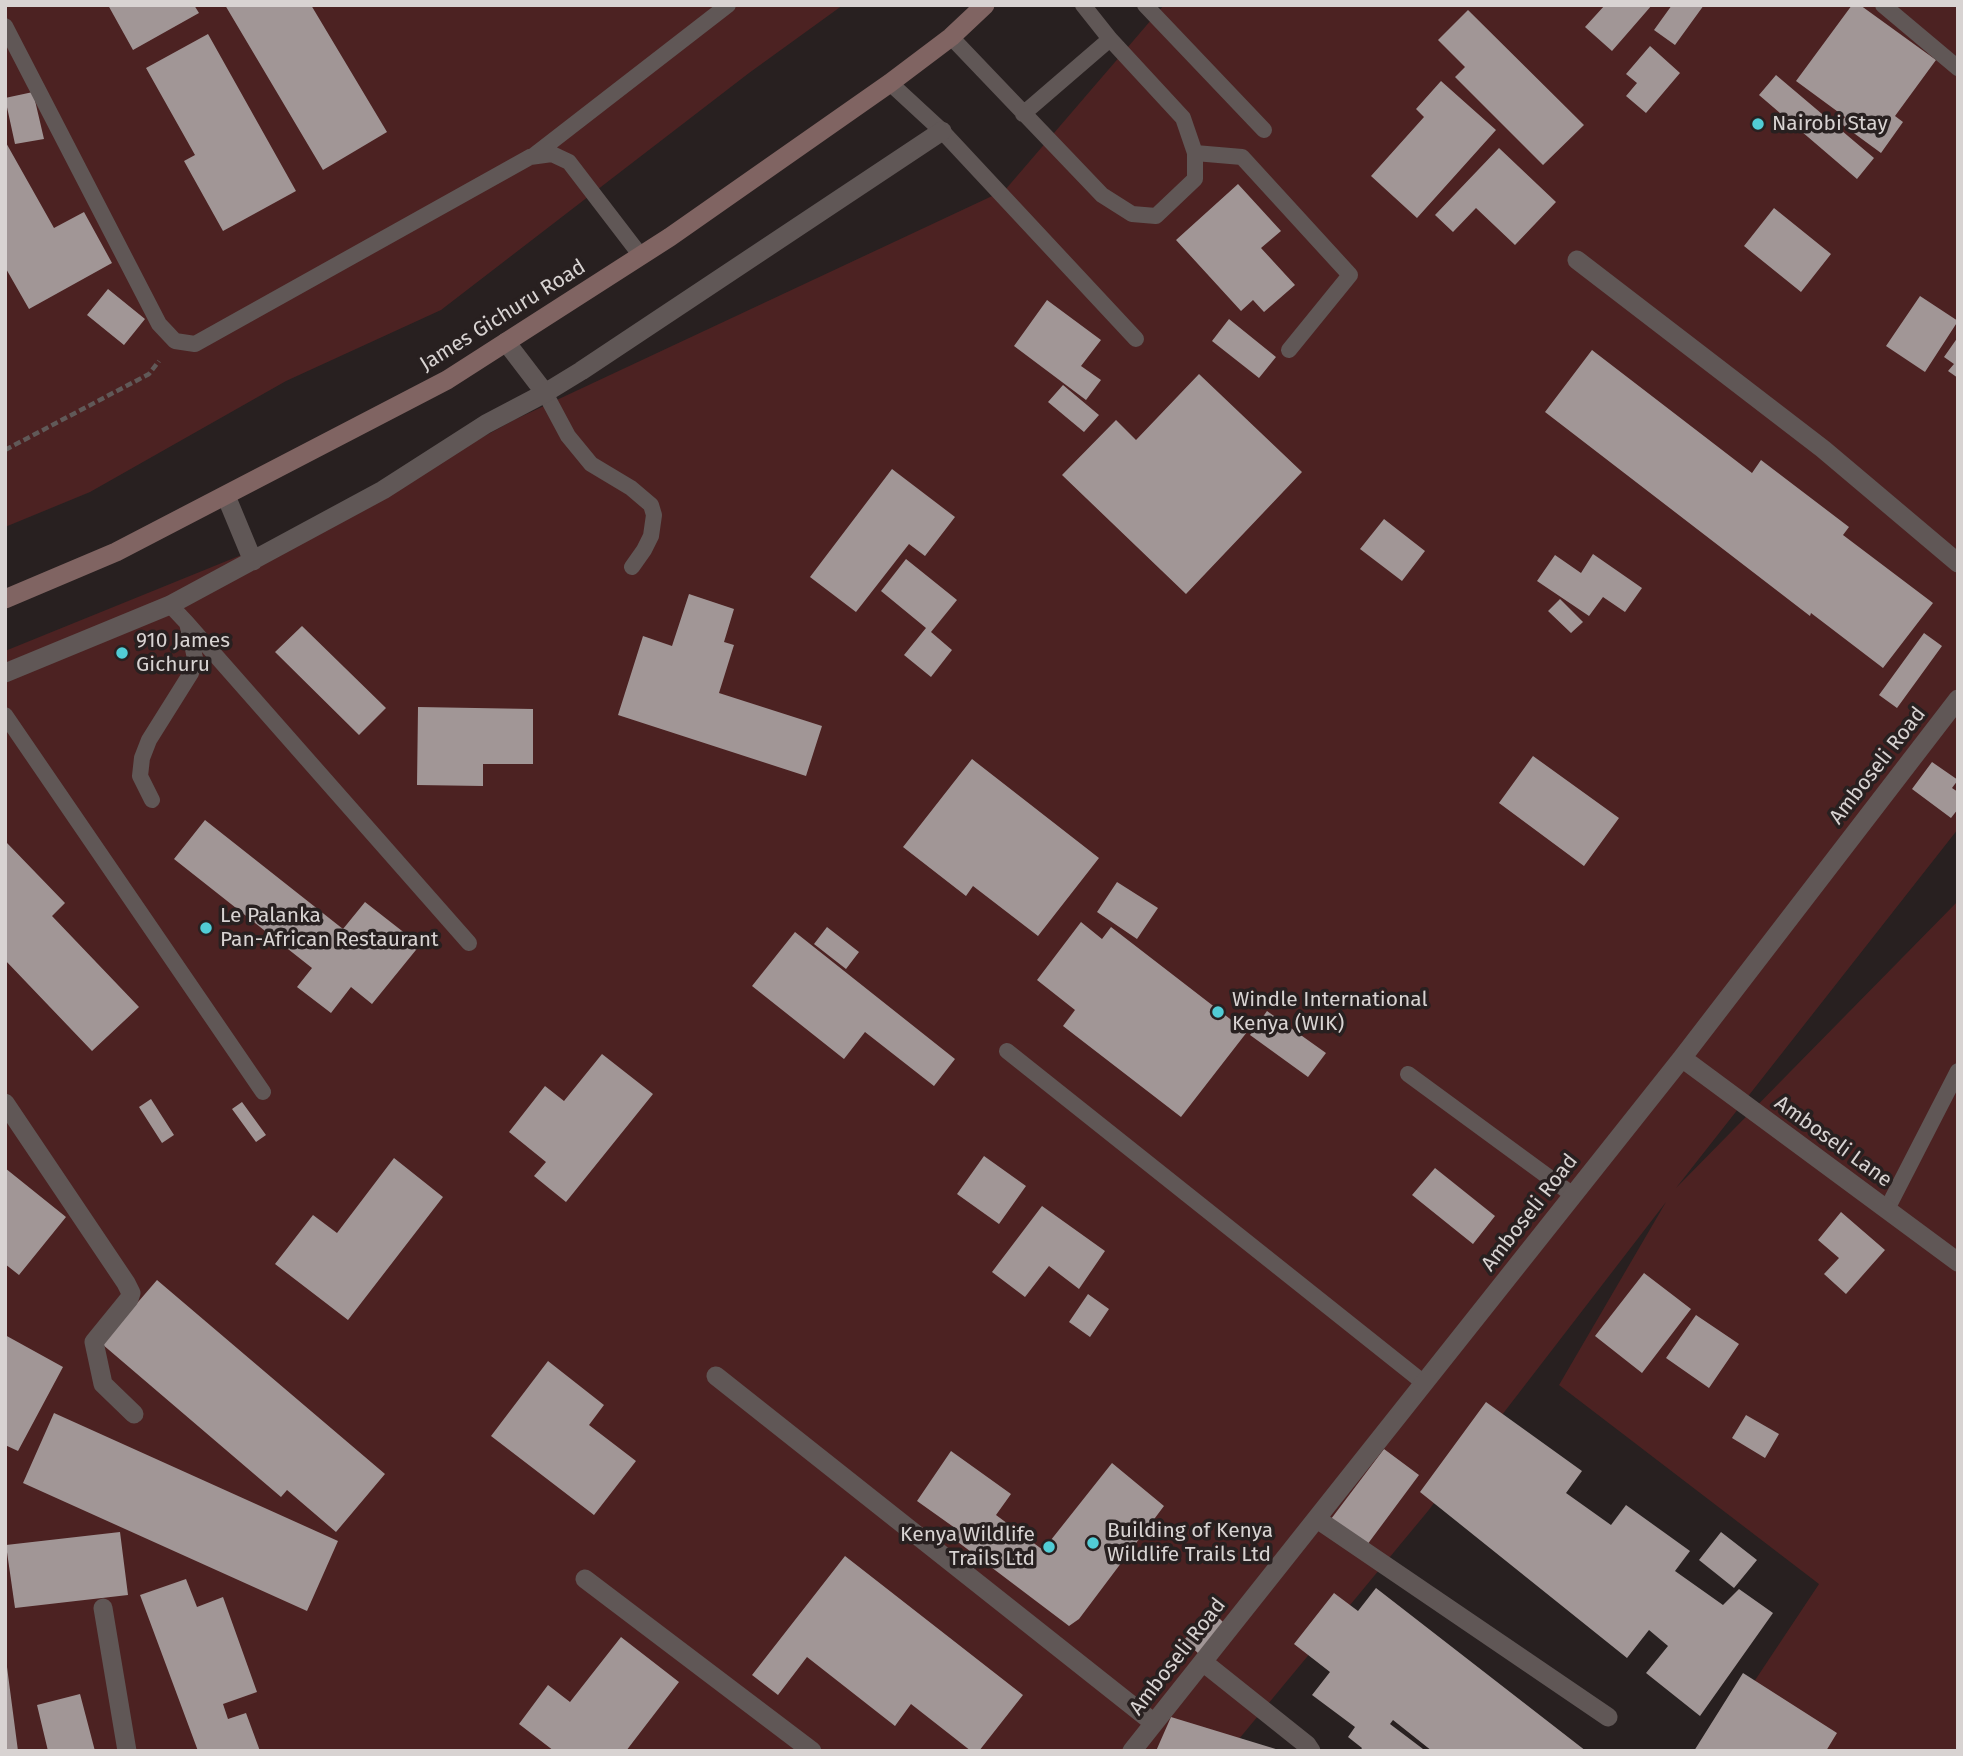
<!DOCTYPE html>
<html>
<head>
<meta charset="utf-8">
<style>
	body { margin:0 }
	#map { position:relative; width:1963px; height:1756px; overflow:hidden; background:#282020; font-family:"Fira Sans",sans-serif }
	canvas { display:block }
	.frame { position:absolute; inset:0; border:7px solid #d8d3d2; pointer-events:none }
</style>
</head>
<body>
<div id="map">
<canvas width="1963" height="1756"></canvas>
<div class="frame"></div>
</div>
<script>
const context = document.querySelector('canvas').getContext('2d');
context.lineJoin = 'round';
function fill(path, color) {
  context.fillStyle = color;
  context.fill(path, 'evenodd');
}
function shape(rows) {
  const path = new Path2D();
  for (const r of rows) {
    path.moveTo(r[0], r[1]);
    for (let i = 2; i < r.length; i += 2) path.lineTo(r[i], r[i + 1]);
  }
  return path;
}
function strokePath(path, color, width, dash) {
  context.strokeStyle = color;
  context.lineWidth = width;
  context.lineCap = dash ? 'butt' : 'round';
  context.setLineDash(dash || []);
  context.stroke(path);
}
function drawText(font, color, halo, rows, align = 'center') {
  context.font = font + ' "Fira Sans",sans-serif';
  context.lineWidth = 7;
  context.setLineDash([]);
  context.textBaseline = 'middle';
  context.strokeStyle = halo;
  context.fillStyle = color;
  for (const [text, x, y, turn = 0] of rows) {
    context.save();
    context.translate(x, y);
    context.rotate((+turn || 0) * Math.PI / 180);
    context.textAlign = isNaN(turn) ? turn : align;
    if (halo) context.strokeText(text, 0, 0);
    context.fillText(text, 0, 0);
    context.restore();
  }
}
fill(shape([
	[5,5,843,5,749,73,441,310,286,381,90,492,5,527],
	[1164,5,1958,5,1958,829,1676,1188,1958,901,1958,1751,1708,1751,1819,1584,1559,1385,1666,1202,1428,1511,1229,1751,5,1751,5,651,340,515,514,420,1005,190]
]), '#4c2222');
fill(shape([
	[108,5,194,5,199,13,133,50],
	[225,5,311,5,387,132,323,170],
	[1605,5,1652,5,1612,51,1585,27],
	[1672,5,1704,5,1675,45,1654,30],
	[1852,5,1860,5,1936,60,1895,116,1903,122,1881,153,1840,123,1845,117,1796,81],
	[1468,10,1584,125,1543,165,1455,77,1465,67,1438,40],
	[208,34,296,191,223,231,184,161,195,155,146,68],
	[1650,46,1680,73,1646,113,1626,96,1637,83,1626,74],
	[1776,75,1874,158,1857,179,1759,95],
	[1441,81,1496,130,1417,218,1371,176,1424,117,1416,109],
	[33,92,44,139,15,144,5,98],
	[5,141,54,228,84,212,112,263,29,309,5,267],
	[1499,148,1556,202,1515,245,1476,208,1453,232,1435,215],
	[1238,184,1281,231,1261,248,1295,285,1264,312,1253,300,1241,311,1176,240],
	[1774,208,1831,254,1801,292,1744,246],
	[108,289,145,319,124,345,87,315],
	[1920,296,1958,321,1925,372,1886,346],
	[1047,300,1101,340,1081,366,1101,380,1086,400,1014,346],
	[1229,319,1276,357,1259,378,1212,341],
	[1958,337,1958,378,1948,371,1954,364,1944,357],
	[1592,350,1752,473,1761,460,1849,527,1843,535,1933,603,1883,668,1811,613,1810,616,1545,412],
	[1199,374,1302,472,1186,594,1062,475,1116,420,1136,440],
	[1063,385,1099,415,1084,432,1048,402],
	[892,469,955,517,925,556,909,544,856,612,810,577],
	[1384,519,1425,551,1402,581,1360,549],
	[1593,554,1642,588,1625,612,1603,597,1589,616,1537,581,1555,555,1581,573],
	[906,559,957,600,931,632,952,650,931,677,904,655,926,628,881,591],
	[689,594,734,609,724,642,734,645,719,693,822,726,806,776,618,715,643,636,672,646],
	[1560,599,1583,622,1571,633,1548,611],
	[302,626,386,708,359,735,275,652],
	[1924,633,1942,646,1897,708,1879,695],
	[418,707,533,709,533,764,483,764,483,786,417,785],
	[1533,756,1619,818,1584,866,1499,803],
	[972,759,1099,858,1038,936,973,886,966,896,903,847],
	[1932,762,1958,780,1952,788,1958,792,1958,809,1951,818,1912,789],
	[205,820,343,929,365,902,420,945,372,1004,351,987,331,1013,297,987,312,968,174,859],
	[7,843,65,903,52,916,139,1007,92,1051,5,960,5,844],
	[1117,882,1158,908,1137,939,1097,912],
	[1081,922,1102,939,1111,927,1247,1032,1181,1117,1063,1026,1075,1010,1037,980],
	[827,927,859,952,846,969,814,944],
	[795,932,955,1059,934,1086,865,1032,844,1059,752,986],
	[1267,1011,1326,1053,1308,1077,1250,1035],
	[602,1054,653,1094,566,1202,534,1176,546,1162,509,1132,545,1086,564,1101],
	[151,1099,174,1135,162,1143,139,1107],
	[242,1102,266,1135,256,1142,232,1109],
	[984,1156,1026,1186,999,1224,957,1194],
	[394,1158,443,1197,348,1320,275,1264,313,1215,337,1233],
	[5,1168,66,1217,19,1275,5,1264],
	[1435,1168,1495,1216,1473,1244,1412,1195],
	[1042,1206,1105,1251,1079,1289,1049,1266,1025,1297,992,1272],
	[1841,1212,1885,1250,1846,1294,1824,1274,1839,1258,1818,1240],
	[1644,1273,1691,1309,1642,1373,1595,1336],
	[157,1280,385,1474,336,1532,287,1490,281,1497,102,1344],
	[1088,1294,1109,1309,1090,1337,1069,1322],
	[1696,1315,1739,1344,1709,1388,1666,1358],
	[5,1335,63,1367,18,1451,5,1445],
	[548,1361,604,1405,589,1425,636,1461,594,1515,491,1436],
	[1486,1402,1582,1471,1566,1493,1611,1525,1626,1505,1690,1551,1675,1571,1723,1605,1739,1589,1773,1613,1700,1716,1646,1673,1668,1646,1649,1630,1627,1658,1420,1492],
	[54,1413,338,1541,307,1611,23,1483],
	[1746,1415,1779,1434,1765,1458,1732,1438],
	[1384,1449,1419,1475,1367,1545,1331,1519],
	[951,1451,1011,1494,996,1515,1043,1550,1112,1463,1164,1506,1079,1619,1069,1626,950,1536,955,1528,917,1501],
	[120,1532,128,1595,15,1608,6,1545],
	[1721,1532,1757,1560,1734,1588,1699,1560],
	[845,1556,1023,1695,979,1751,971,1751,911,1704,895,1726,807,1657,778,1695,752,1675],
	[186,1579,197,1607,223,1597,257,1692,223,1704,228,1719,246,1713,260,1751,198,1751,140,1595],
	[1376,1588,1586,1751,1432,1751,1393,1720,1390,1724,1423,1749,1422,1751,1360,1751,1362,1748,1348,1737,1355,1727,1312,1695,1330,1672,1294,1644,1334,1593,1358,1611],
	[1212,1611,1227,1626,1199,1654,1184,1640],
	[621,1637,679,1682,626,1751,554,1751,519,1724,548,1685,570,1702],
	[7,1667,18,1751,5,1751,5,1668],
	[1743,1673,1837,1733,1826,1751,1694,1751],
	[80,1694,95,1751,48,1751,37,1705],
	[1171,1717,1279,1750,1279,1751,1156,1751]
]), '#a19696');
strokePath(shape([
	[5,450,149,374,159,361]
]), '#605958', 4.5, [7, 3.5]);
strokePath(shape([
	[1145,5,1264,130],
	[1883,5,1958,68],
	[5,26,159,324,175,341,195,344,530,157,552,154,569,162,641,256],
	[951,37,1102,195,1132,214,1156,216,1195,179,1195,153,1183,118,1110,39,1083,5],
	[890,83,942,131,1136,339],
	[1023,114,1110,39],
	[1195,153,1242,157,1350,275,1289,350],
	[533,156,728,5],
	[545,393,568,436,591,464,631,488,651,505,654,515,651,536,644,550,632,567],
	[187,623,469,943],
	[5,715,263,1092],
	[152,800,140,776,142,758,149,740,191,673,195,658,187,623,170,605],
	[1007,1051,1424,1383],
	[1408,1074,1573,1195],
	[1887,1209,1958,1071]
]), '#605756', 16);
strokePath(shape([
	[1577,260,1823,449,1958,563],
	[506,342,545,393,581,371,942,131],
	[226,496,253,561],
	[5,673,170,605,383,490,486,424,545,393],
	[1682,1058,1958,1262],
	[5,1103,126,1283,131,1293,129,1299,94,1342,103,1384,134,1414],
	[716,1376,1154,1723],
	[1317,1519,1608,1717],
	[585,1579,812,1751],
	[103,1608,127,1751],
	[1203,1662,1307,1745,1311,1751],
	[1132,1751,1682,1058,1958,699]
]), '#605756', 19);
strokePath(shape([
	[5,599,116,552,447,380,670,237,890,83,951,37,985,5]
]), '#806462', 19);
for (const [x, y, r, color] of [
	[1758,124,7,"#51ccd5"],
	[122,653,7,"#51ccd5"],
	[206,928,7,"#51ccd5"],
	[1218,1012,7,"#51ccd5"],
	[1093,1543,7,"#51ccd5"],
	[1049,1547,7,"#51ccd5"]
]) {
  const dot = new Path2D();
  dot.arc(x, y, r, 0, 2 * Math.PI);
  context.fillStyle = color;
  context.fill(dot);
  strokePath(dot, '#282020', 2.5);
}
drawText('21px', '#d8d3d2', '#282020', [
	["Nairobi Stay",1772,124],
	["910 James",136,641],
	["Gichuru",136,665],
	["Le Palanka",220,916],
	["Pan-African Restaurant",220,940],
	["Windle International",1232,1000],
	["Kenya (WIK)",1232,1024],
	["Building of Kenya",1107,1531],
	["Wildlife Trails Ltd",1107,1555],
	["Kenya Wildlife",1035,1535,"right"],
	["Trails Ltd",1035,1559,"right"]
], 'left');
drawText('21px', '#d8d3d2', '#282020', [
	["James Gichuru Road",503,316,-32],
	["Amboseli Road",1878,766,-52],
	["Amboseli Lane",1833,1142,36],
	["Amboseli Road",1530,1213,-52],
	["Amboseli Road",1178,1657,-52]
]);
</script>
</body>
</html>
